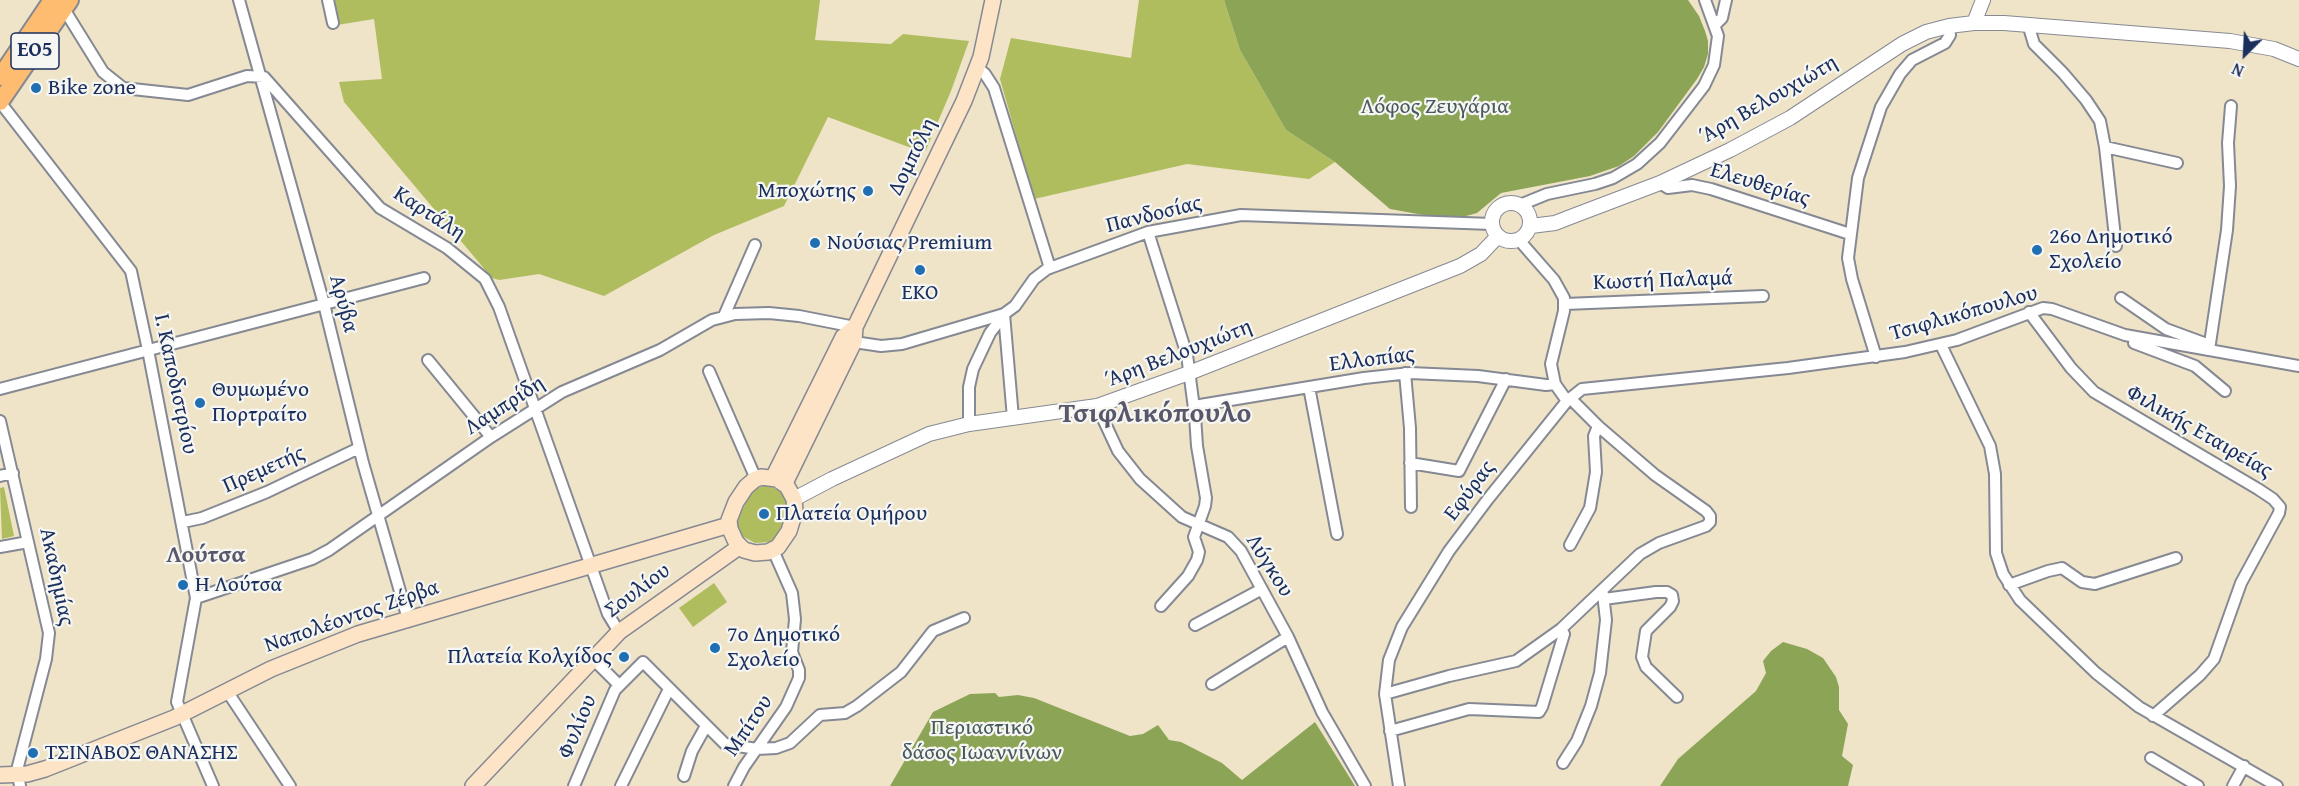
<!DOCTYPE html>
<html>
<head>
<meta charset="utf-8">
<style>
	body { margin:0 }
	#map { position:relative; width:2299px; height:786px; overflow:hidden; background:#efe3c8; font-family:"Gentium Book Plus",serif }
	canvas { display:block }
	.north { position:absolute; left:2215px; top:24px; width:60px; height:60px; -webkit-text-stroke:4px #f6f6f2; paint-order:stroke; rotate:204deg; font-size:16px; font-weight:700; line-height:24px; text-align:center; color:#1b2f5e }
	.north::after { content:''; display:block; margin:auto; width:21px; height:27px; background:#1b2f5e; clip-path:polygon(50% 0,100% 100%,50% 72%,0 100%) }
</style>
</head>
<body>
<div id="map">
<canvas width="2299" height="786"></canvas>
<div class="north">N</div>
</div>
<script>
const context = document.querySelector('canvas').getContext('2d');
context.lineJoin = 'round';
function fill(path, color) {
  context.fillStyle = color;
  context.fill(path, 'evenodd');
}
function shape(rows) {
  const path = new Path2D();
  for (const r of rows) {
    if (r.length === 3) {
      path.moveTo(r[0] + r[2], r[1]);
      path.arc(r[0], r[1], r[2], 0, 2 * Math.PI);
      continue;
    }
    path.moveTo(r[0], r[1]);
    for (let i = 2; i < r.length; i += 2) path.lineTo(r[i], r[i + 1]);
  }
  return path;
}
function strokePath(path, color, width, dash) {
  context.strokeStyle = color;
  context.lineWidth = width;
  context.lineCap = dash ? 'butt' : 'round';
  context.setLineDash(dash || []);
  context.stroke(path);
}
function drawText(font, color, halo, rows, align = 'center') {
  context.font = font + ' "Gentium Book Plus",serif';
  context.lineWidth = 4.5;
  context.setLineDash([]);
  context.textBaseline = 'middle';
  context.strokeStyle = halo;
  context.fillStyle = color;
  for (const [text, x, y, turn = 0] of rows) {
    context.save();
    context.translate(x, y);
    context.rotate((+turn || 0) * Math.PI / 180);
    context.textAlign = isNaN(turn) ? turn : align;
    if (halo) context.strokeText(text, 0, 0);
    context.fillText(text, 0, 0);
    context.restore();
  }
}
fill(shape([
	[332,0,820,0,815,40,891,44,903,34,969,41,951,91,926,150,922,152,828,117,784,206,714,235,604,296,539,274,499,280,492,278,344,102,339,82,382,79,374,19,337,25],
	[1139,0,1224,0,1240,50,1286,130,1335,162,1309,179,1187,164,1034,199,1000,79,1011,38,1131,58],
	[767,485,783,492,787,499,789,512,786,523,776,538,769,542,755,543,742,536,738,530,738,518,751,493,757,488],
	[4,487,14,536,2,539,0,488],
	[714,583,727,602,693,627,679,608]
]), '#b0bd5f');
fill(shape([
	[1224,0,1688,0,1699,16,1705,31,1708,41,1708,54,1704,67,1697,79,1658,132,1634,156,1619,166,1590,176,1501,193,1477,213,1466,216,1429,216,1390,209,1335,162,1286,130,1240,50],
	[1783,642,1807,649,1823,658,1836,677,1839,687,1839,710,1848,724,1842,756,1853,765,1848,786,1660,786,1678,759,1756,691,1766,673,1763,661,1771,651],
	[995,693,999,697,1018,695,1034,698,1130,736,1143,734,1158,725,1169,740,1181,742,1222,763,1242,780,1315,722,1355,786,890,786,933,712,970,694]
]), '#8ca456');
const minor = shape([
	[239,0,324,304,363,463,408,619],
	[328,0,333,23],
	[64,9,103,72,123,88,188,95,247,76,264,77,380,208,447,248,485,279,499,307,608,614,619,632],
	[2028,24,2034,44,2063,73,2086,100,2100,121,2105,147,2116,246],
	[1715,25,1722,18,1726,0],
	[977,67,985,74,994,88,1050,268],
	[0,102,131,271,148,350,196,598,177,702,213,786],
	[2105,147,2177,163],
	[1660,183,1668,188,1692,185,1711,189,1850,234],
	[1520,205,1547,194,1595,184,1613,178,1637,164,1660,143,1704,86,1714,65,1718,36,1705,0],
	[1148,232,1187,355,1195,416,1197,446,1206,498,1205,506,1194,537,1199,552,1197,560,1188,576,1161,606],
	[1519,240,1554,280,1564,298,1564,311,1551,364,1555,384,1567,401],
	[2121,298,2166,329,2204,343,2208,350],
	[1565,304,1763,296],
	[2029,312,2071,368,2094,392,2258,489,2273,499,2280,507,2279,513,2241,583,2214,659,2200,675,2153,716],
	[1004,314,1013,418],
	[724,316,755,245],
	[854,342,881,346,902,344,1004,314,1015,306,1034,279,1047,269,1148,232,1241,215,1492,224],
	[2134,343,2195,366,2225,391],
	[1941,345,1990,446,1995,474,1996,553,2003,574,2020,600,2096,673,2139,707,2277,786],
	[2209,350,2227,230,2230,186,2228,143,2231,106],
	[1876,357,1852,279,1848,258,1858,178,1881,107,1900,74,1912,60,1945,43,1950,35,1949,26],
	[428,360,491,437],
	[709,371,756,479],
	[1405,373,1410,428,1411,507],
	[1309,387,1337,534],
	[0,389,424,278],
	[1097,406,1118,451,1140,479,1182,517,1228,537,1241,551,1288,637,1322,712,1365,786],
	[1194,406,1364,378,1410,373,1478,376,1546,385,1555,384],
	[0,421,49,633,46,659,17,770,20,786],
	[969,424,969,387,973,369,990,333,1004,315],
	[1410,463,1459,471,1506,379],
	[0,476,13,473],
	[183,522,202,518,267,492,359,448],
	[1570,545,1590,508,1596,472,1594,436,1598,426],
	[0,547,28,542],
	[2009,585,2048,571,2062,568,2082,582,2095,584,2176,558],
	[196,598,312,559,329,550,491,437,562,392,660,350,712,320,735,314,769,313,799,316,855,327],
	[1604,599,1656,592,1667,592,1672,595,1673,601,1670,607,1646,631,1642,657,1646,667,1677,697],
	[1195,625,1262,589],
	[593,659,619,685],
	[1212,684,1288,637],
	[227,691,290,786],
	[1385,694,1449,676,1516,661,1561,629,1640,554,1659,543,1706,526,1710,522,1710,516,1706,511,1655,475,1598,426,1570,398],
	[1390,731,1469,709,1539,712,1542,707,1564,634,1561,629],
	[2151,758,2198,786],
	[1563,763,1577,741,1591,706,1600,673,1606,620,1603,594],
	[684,776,692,751,706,726],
	[574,786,615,690,643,662,725,744,757,749,776,748,790,743,820,715,845,713,857,706,901,672,933,631,964,618],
	[621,786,669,689],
	[734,786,744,767,786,707,799,678,799,670,792,652,795,619,792,593,773,550],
	[1399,786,1385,694,1389,660,1402,627,1449,551,1488,499,1567,401,1582,389,1788,368,1905,352,1957,340,2043,308,2052,309,2125,335,2299,366],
	[2233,786,2244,766]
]);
const tertiary = shape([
	[1974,23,1983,0],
	[1511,222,19],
	[1531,226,1555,223,1573,216,1660,183,1730,150,1790,118,1902,44,1926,32,1949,26,1974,23,2004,23,2230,41,2274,49,2299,59],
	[794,499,832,479,929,434,969,424,1097,406,1189,373,1460,266,1481,254,1498,236]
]);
const secondary = shape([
	[761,477,777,479,787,486,794,499,795,511,789,531,778,547,768,552,755,553,744,550,736,542,730,529,729,520,736,502,746,487,754,480,761,477],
	[773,478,843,337,855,327],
	[785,483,854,342,855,327,964,101,981,57,993,0],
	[0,775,27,774,45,769,174,718,271,669,358,634,729,525],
	[473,786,619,632,739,547]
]);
const primary = shape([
	[0,77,52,0],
	[0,102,70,0]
]);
strokePath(minor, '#858993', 14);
strokePath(tertiary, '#858993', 16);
strokePath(secondary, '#858993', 18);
strokePath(primary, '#858993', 20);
strokePath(minor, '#fff', 10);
strokePath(tertiary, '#fff', 14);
strokePath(secondary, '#fee4c6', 15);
strokePath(primary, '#fdbc70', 16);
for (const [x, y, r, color] of [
	[36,88,6,"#1f6fb2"],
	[868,191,6,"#1f6fb2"],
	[815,243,6,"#1f6fb2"],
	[2037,250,6,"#1f6fb2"],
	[920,270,6,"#1f6fb2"],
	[200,403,6,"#1f6fb2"],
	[764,514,6,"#1f6fb2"],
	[183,585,6,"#1f6fb2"],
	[715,648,6,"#1f6fb2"],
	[624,657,6,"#1f6fb2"],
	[33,753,6,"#1f6fb2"]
]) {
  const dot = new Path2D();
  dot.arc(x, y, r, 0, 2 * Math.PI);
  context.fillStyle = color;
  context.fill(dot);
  strokePath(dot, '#f6f6f2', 2);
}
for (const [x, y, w] of [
	[35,51,48]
]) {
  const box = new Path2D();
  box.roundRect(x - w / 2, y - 18, w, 36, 4.5);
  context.fillStyle = '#f6f6f2';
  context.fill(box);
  strokePath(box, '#1b2f5e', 1.5);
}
drawText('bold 21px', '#1b2f5e', null, [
	["ΕΟ5",35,51]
]);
drawText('22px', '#1b2f5e', '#f6f6f2', [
	["Bike zone",48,88],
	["Μποχώτης",856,191,"right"],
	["26ο Δημοτικό",2049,237],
	["Σχολείο",2049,262],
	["Νούσιας Premium",827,243],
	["EKO",920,293,"center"],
	["Θυμωμένο",212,390],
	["Πορτραίτο",212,415],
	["Πλατεία Ομήρου",776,514],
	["Η Λούτσα",195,585],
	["7ο Δημοτικό",727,635],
	["Σχολείο",727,660],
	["Πλατεία Κολχίδος",612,657,"right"],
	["ΤΣΙΝΑΒΟΣ ΘΑΝΑΣΗΣ",45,753]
], 'left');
drawText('22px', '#1b2f5e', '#f6f6f2', [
	["Άρη Βελουχιώτη",1769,100,-30],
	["Δομπόλη",913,157,-64],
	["Ελευθερίας",1760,185,17],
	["Καρτάλη",429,214,33],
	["Πανδοσίας",1154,215,-14],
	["Κωστή Παλαμά",1663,281,-2],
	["Αρύβα",343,304,75],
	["Τσιφλικόπουλου",1964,314,-16],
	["Άρη Βελουχιώτη",1179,354,-21],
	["Ελλοπίας",1372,360,-7],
	["Ι. Καποδιστρίου",175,384,78],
	["Λαμπρίδη",505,406,-33],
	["Φιλικής Εταιρείας",2199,432,30],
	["Πρεμετής",264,470,-24],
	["Εφύρας",1470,491,-53],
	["Λύγκου",1269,566,58],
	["Ακαδημίας",56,577,78],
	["Σουλίου",638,591,-37],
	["Ναπολέοντος Ζέρβα",352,617,-19],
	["Μπίτου",749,726,-56],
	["Φυλίου",578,727,-67]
]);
drawText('22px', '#485a5e', '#f6f6f2', [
	["Λόφος Ζευγάρια",1435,107],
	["Περιαστικό",982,728],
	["δάσος Ιωαννίνων",982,753]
]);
drawText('bold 24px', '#58576b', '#f6f6f2', [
	["Λούτσα",206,556]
]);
drawText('bold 28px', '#58576b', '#f6f6f2', [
	["Τσιφλικόπουλο",1155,415]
]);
</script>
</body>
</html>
